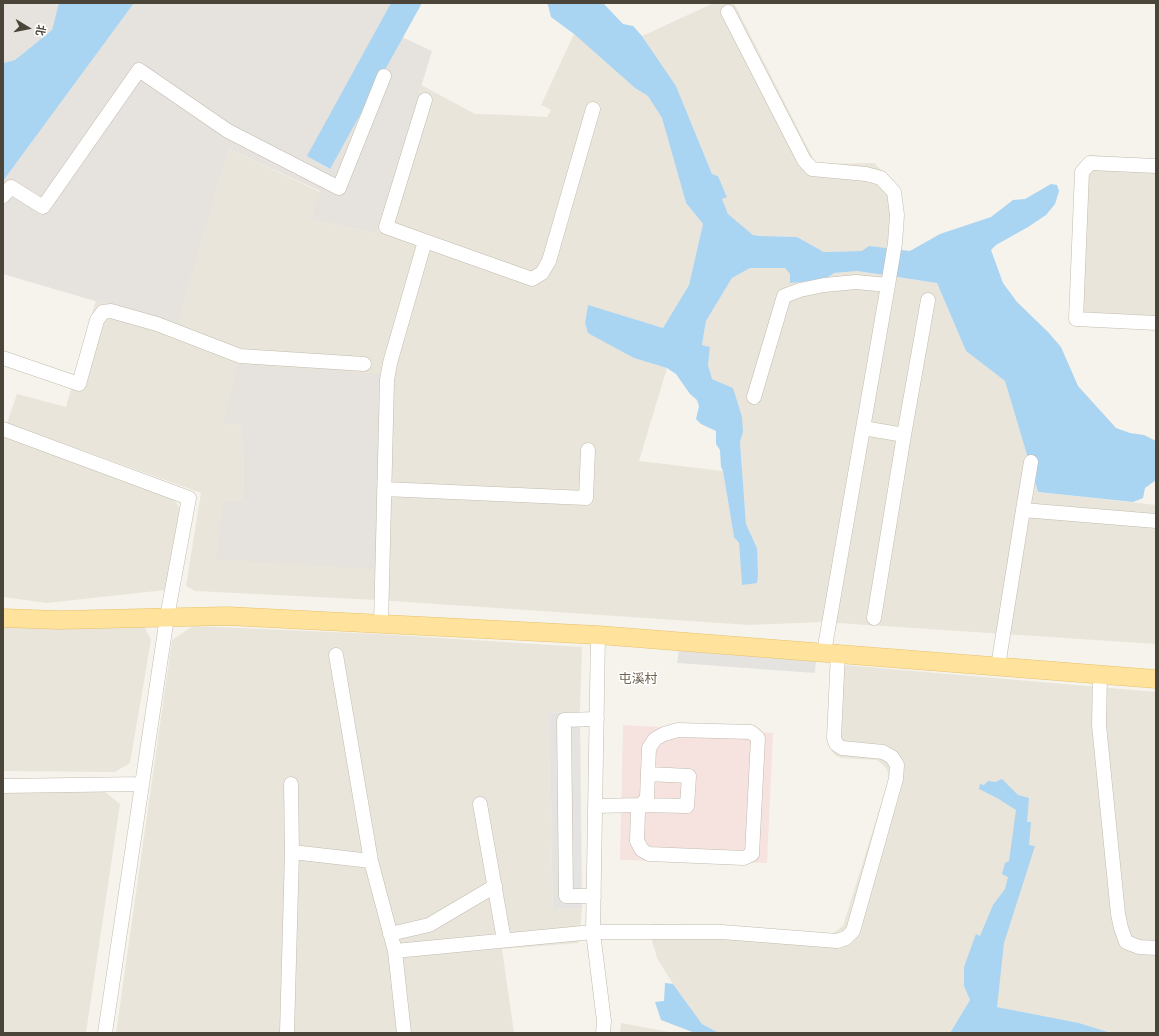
<!DOCTYPE html>
<html>
<head>
<meta charset="utf-8">
<style>
	body { margin:0 }
	#map { position:relative; width:1159px; height:1036px; overflow:hidden; background:#f6f3ec; font-family:Roboto,"Noto Sans SC",sans-serif }
	canvas { display:block }
	.frame { position:absolute; inset:0; border:4px solid #4b4439; pointer-events:none }
	.north { position:absolute; left:8px; top:8px; width:40px; height:40px; -webkit-text-stroke:3px #fff; paint-order:stroke; rotate:100deg; font-size:11px; font-weight:700; line-height:16px; text-align:center; color:#4b4439 }
	.north::after { content:''; display:block; margin:auto; width:14px; height:18px; background:#4b4439; clip-path:polygon(50% 0,100% 100%,50% 72%,0 100%) }
</style>
</head>
<body>
<div id="map">
<canvas width="1159" height="1036"></canvas>
<div class="frame"></div>
<div class="north">北</div>
</div>
<script>
const context = document.querySelector('canvas').getContext('2d');
context.lineJoin = 'round';
function fill(path, color) {
  context.fillStyle = color;
  context.fill(path, 'evenodd');
}
function shape(rows) {
  const path = new Path2D();
  for (const r of rows) {
    path.moveTo(r[0], r[1]);
    for (let i = 2; i < r.length; i += 2) path.lineTo(r[i], r[i + 1]);
  }
  return path;
}
function strokePath(path, color, width, dash) {
  context.strokeStyle = color;
  context.lineWidth = width;
  context.lineCap = dash ? 'butt' : 'round';
  context.setLineDash(dash || []);
  context.stroke(path);
}
function drawText(font, color, halo, rows, align = 'center') {
  context.font = font + ' Roboto,"Noto Sans SC",sans-serif';
  context.lineWidth = 3;
  context.setLineDash([]);
  context.textBaseline = 'middle';
  context.strokeStyle = halo;
  context.fillStyle = color;
  for (const [text, x, y, turn = 0] of rows) {
    context.save();
    context.translate(x, y);
    context.rotate((+turn || 0) * Math.PI / 180);
    context.textAlign = isNaN(turn) ? turn : align;
    if (halo) context.strokeText(text, 0, 0);
    context.fillText(text, 0, 0);
    context.restore();
  }
}
fill(shape([
	[714,3,734,3,816,164,874,163,897,185,898,249,862,251,824,252,797,237,761,236,753,235,728,214,722,199,727,196,718,176,712,174,676,86,642,36],
	[574,34,635,88,648,95,662,118,686,203,703,224,689,285,663,328,588,306,585,323,589,333,634,358,667,368,639,461,723,471,734,537,739,543,742,584,757,548,746,524,740,442,743,432,733,388,712,379,708,365,710,347,702,345,706,321,732,278,750,268,785,268,790,274,790,283,824,280,834,273,857,271,882,275,937,283,966,351,1005,381,1038,492,1156,505,1156,644,822,622,750,625,377,600,195,591,186,586,201,493,7,423,17,394,66,407,96,300,177,324,229,149,320,192,310,219,376,233,421,85,475,114,511,115,547,117,551,110,541,105],
	[381,374,243,502,242,425,225,424],
	[1088,155,1156,159,1156,329,1070,325,1075,175],
	[3,435,173,497,180,509,165,590,47,603,3,597],
	[3,625,144,626,151,640,130,763,115,772,3,771],
	[193,626,378,634,582,647,580,712,548,713,553,910,582,908,579,943,502,949,514,1033,116,1033,172,640],
	[844,665,1156,692,1156,1033,1111,1033,1079,1023,997,1007,964,986,970,1000,950,1033,719,1033,702,1024,673,984,657,958,651,937,652,924,723,926,832,934,843,926,889,778,887,769,877,760,841,758,835,755,829,747,831,670],
	[3,792,105,792,120,804,86,1033,3,1033],
	[621,1023,675,1033,620,1033]
]), '#eae5da');
fill(shape([
	[3,3,59,3,52,30,15,60,3,63],
	[134,3,391,3,308,156,329,169,402,37,432,51,376,233,310,219,320,191,229,149,177,325,3,274,3,181],
	[237,364,381,374,376,569,216,559,223,503,243,501,242,425,224,424]
]), '#e6e2dd');
fill(shape([
	[623,725,773,733,767,863,620,860]
]), '#f6e3e0');
fill(shape([
	[679,649,816,659,815,673,677,663],
	[580,712,582,908,553,910,548,713]
]), '#e5e3e0');
fill(shape([
	[59,3,134,3,3,181,3,63,15,60,52,30],
	[391,3,422,3,330,169,307,156],
	[546,3,603,3,623,24,633,26,642,36,676,86,712,174,718,176,727,197,722,199,728,214,753,235,761,236,797,237,824,252,862,251,869,246,910,251,940,234,991,217,1013,200,1025,199,1051,184,1057,185,1059,191,1055,204,1046,215,1028,227,996,245,991,250,1003,283,1017,302,1048,332,1061,347,1078,386,1116,428,1130,433,1144,435,1156,441,1156,480,1145,488,1143,498,1133,502,1038,492,1005,381,966,351,937,283,857,271,834,273,824,280,790,283,790,274,785,268,750,268,732,278,706,321,702,345,710,347,708,365,712,379,733,388,742,417,743,432,740,442,746,524,757,548,758,575,757,583,742,585,739,543,734,537,723,471,721,467,720,450,716,444,716,431,701,424,696,419,699,406,697,400,690,394,676,374,667,368,634,358,608,344,588,333,585,323,588,305,663,328,689,285,703,224,686,203,662,118,648,96,635,88,574,34,551,17,548,5],
	[1002,779,1018,795,1029,798,1027,822,1031,822,1029,845,1035,846,1004,943,997,1007,1079,1023,1111,1033,950,1033,970,1000,964,986,964,967,976,934,980,936,993,905,1005,889,1008,877,1002,874,1005,863,1009,861,1016,810,997,798,979,789,980,784,984,785,988,781,995,782],
	[665,983,673,984,702,1024,719,1033,695,1033,661,1020,655,1002,664,1001]
]), '#a9d4f2');
const minor = shape([
	[728,12,804,160,812,169,866,174,881,178,894,192,897,215,895,243,888,285,824,652],
	[425,100,386,227,425,241],
	[1156,166,1090,163,1082,172,1076,319,1156,323],
	[3,196,11,187,43,207,139,70,228,131,339,188,384,76],
	[3,358,79,384,97,320,103,312,111,311,157,324,240,356,364,364],
	[754,397,784,296,800,290,824,285,856,282,888,285],
	[863,428,904,435],
	[3,429,189,498,167,617,105,1033],
	[384,489,586,498,588,450],
	[1023,510,1031,462],
	[874,618,904,435,928,300],
	[381,624,387,380,390,363,425,241,532,279,542,273,549,261,593,109],
	[598,635,593,932,604,1021,603,1033],
	[336,655,371,861,395,951],
	[998,666,1023,510,1156,521],
	[1100,674,1099,725,1118,914,1121,928,1126,942,1139,947,1156,948],
	[291,784,292,852],
	[3,786,142,784],
	[480,804,504,940],
	[595,806,641,805,647,798,649,748,655,739,664,734,678,730,751,732,758,738,752,854,744,858,649,854,642,850,637,841,638,812,641,805,687,806,689,776,648,774],
	[594,896,566,896,564,720,597,719],
	[390,934,429,925,495,886],
	[287,1033,292,852,371,861],
	[404,1033,395,951,593,932,722,932,837,941,846,938,853,931,896,779,897,765,892,757,883,752,842,748,836,744,834,738,838,653]
]);
const major = shape([
	[3,618,60,620,227,616,598,635,1156,679]
]);
strokePath(minor, '#c2bbae', 15);
strokePath(major, '#e6c16a', 19);
strokePath(minor, '#fff', 14);
strokePath(major, '#ffe39c', 18);
drawText('13px', '#6e6250', '#fff', [
	["屯溪村",638,680]
]);
</script>
</body>
</html>
